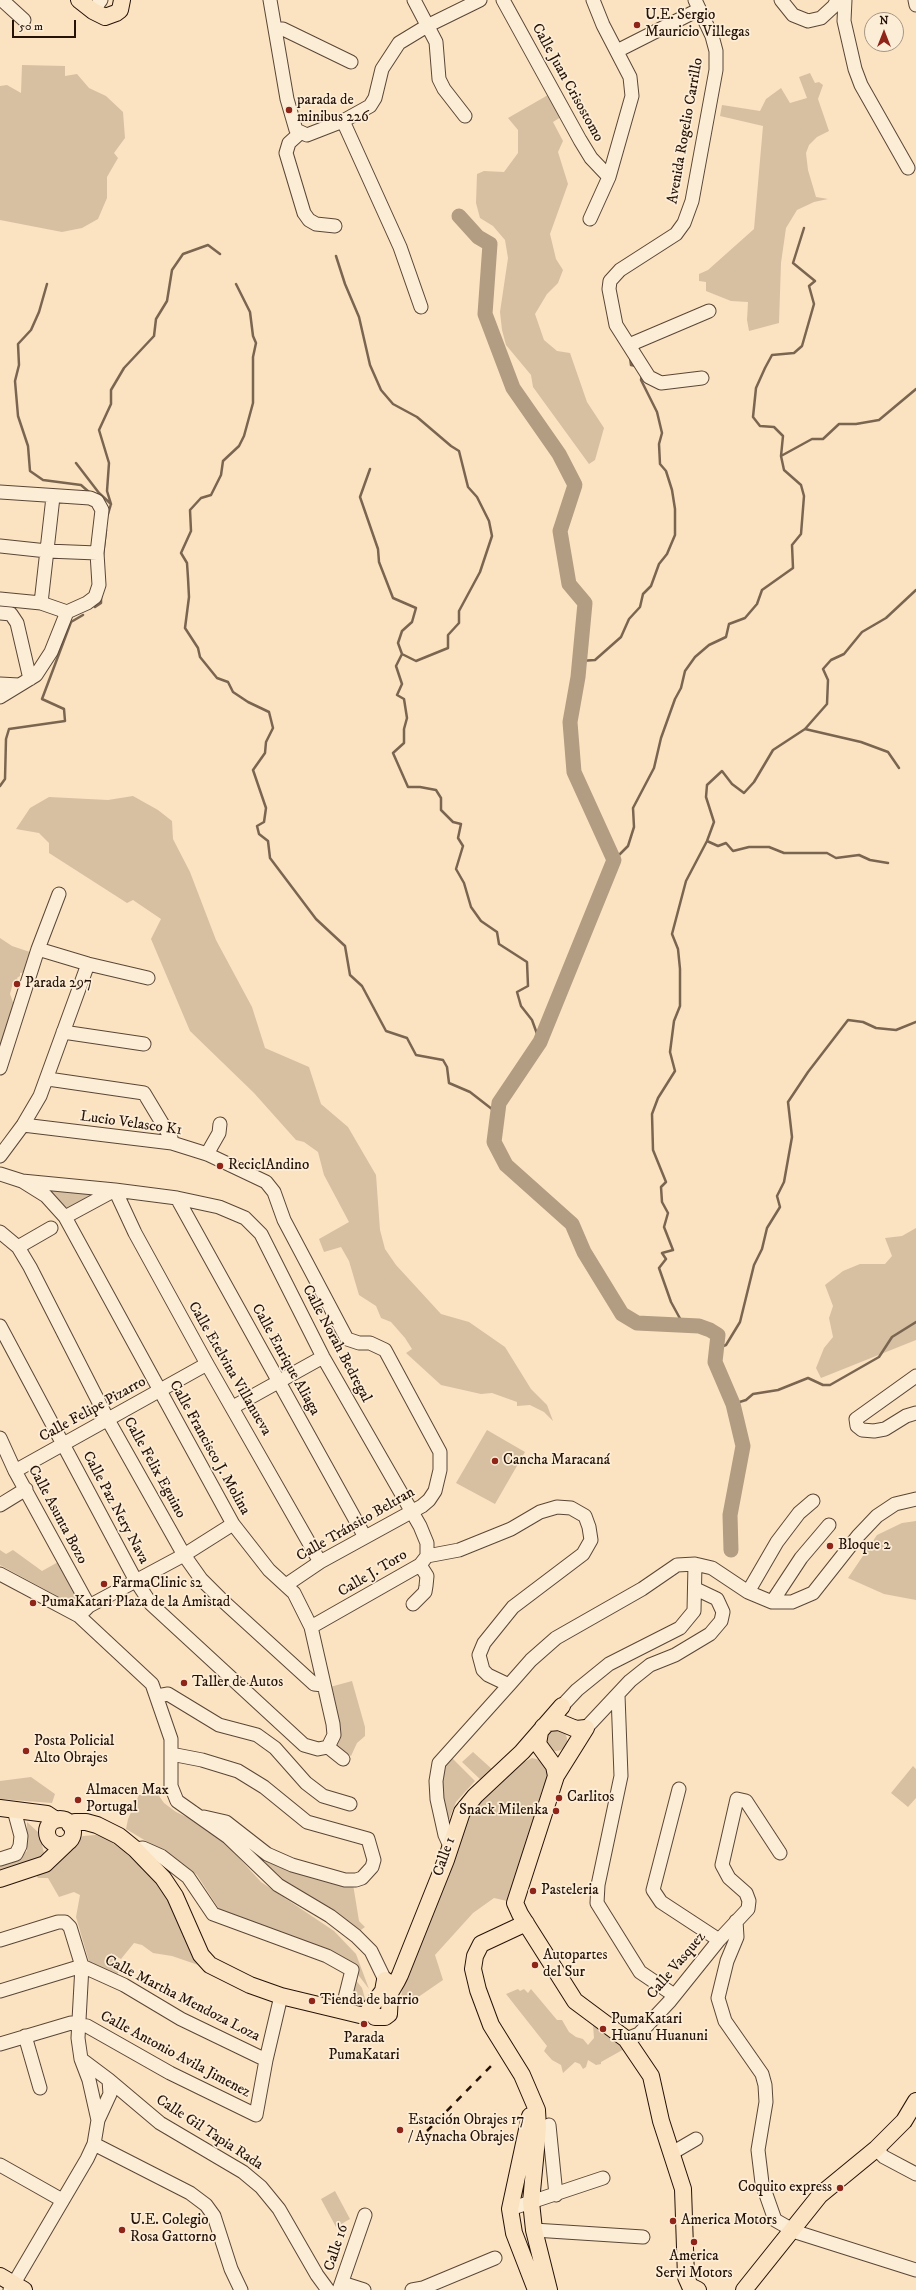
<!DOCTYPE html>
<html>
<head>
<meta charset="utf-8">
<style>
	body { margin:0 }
	#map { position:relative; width:916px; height:2290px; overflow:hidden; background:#fbe3c1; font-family:"IM FELL DW Pica",serif }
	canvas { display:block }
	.north { position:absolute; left:864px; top:12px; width:40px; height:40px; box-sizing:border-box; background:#fcedd7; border:1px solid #a69584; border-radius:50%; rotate:0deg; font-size:11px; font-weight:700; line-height:16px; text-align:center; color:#251208 }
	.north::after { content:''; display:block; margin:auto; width:14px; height:18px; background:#8f2418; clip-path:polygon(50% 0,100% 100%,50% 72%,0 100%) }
	.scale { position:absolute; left:12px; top:20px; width:64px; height:18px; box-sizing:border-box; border:2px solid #251208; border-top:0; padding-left:5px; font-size:12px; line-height:14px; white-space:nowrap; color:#251208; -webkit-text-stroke:3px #fcedd7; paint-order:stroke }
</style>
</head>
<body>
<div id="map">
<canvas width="916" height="2290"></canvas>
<div class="north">N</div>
<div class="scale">50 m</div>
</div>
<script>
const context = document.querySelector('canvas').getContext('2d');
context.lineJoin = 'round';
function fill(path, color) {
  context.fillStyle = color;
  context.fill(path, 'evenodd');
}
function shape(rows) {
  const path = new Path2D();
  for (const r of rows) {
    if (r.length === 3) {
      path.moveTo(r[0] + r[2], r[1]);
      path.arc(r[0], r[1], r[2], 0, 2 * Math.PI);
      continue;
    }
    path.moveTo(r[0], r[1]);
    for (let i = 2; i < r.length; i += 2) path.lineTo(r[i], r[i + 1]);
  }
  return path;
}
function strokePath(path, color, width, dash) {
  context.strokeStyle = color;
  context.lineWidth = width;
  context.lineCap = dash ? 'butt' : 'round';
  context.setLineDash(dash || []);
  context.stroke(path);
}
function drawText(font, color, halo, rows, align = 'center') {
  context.font = font + ' "IM FELL DW Pica",serif';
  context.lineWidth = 3.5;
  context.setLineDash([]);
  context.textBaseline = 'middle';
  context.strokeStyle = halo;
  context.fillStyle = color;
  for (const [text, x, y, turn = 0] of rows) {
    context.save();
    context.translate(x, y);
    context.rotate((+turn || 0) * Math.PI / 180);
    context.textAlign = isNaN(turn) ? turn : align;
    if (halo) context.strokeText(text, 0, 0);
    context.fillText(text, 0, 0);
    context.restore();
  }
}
fill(shape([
	[22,65,65,66,65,76,77,74,89,88,106,96,123,112,125,138,114,153,118,158,107,177,107,198,98,219,82,228,62,232,0,220,0,86,7,85,21,93],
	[810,73,815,83,819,82,823,85,818,99,829,131,817,137,809,145,806,153,808,170,816,197,828,199,814,202,797,210,786,228,781,263,779,323,749,331,747,320,748,302,731,301,706,291,706,282,699,281,699,274,708,270,754,229,763,126,720,116,722,105,760,111,766,99,781,88,790,103,807,98,799,77],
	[548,95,561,117,553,122,563,141,558,152,568,184,550,234,556,259,563,270,558,283,547,294,535,314,544,340,557,351,570,353,587,402,604,428,595,460,589,464,533,387,531,375,506,345,502,330,500,312,508,258,505,240,493,226,480,218,476,203,477,174,484,171,504,172,518,153,518,130,508,118],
	[133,796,158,810,172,821,173,839,190,872,216,940,252,1007,265,1048,309,1067,321,1104,348,1127,376,1175,380,1230,385,1249,396,1265,441,1314,469,1322,505,1347,531,1389,547,1405,553,1421,544,1412,530,1405,517,1406,517,1402,492,1393,481,1394,441,1385,406,1353,412,1349,405,1338,391,1322,381,1318,376,1306,359,1295,349,1261,341,1247,324,1252,319,1239,349,1222,324,1175,318,1152,304,1142,296,1140,254,1093,190,1031,151,939,161,919,133,900,127,903,49,853,49,843,39,833,16,829,30,808,49,797,108,800],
	[0,938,12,946,33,953,26,972,20,973,20,976,17,978,18,980,13,983,10,994,14,1005,0,1047],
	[52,1188,95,1195,68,1209,51,1193],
	[916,1228,916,1340,821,1378,816,1368,824,1348,833,1337,829,1318,833,1306,825,1285,843,1271,860,1264,885,1264,892,1256,885,1238,902,1236],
	[487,1430,525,1452,495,1504,456,1483],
	[916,1521,916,1600,884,1594,848,1578,877,1535,902,1523],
	[0,1550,6,1554,13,1550,42,1571,60,1561,80,1599,80,1603,70,1603,0,1565],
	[352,1681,365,1727,365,1736,357,1743,351,1756,336,1745,330,1687],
	[556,1740,11],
	[473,1752,493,1770,482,1781,462,1762],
	[450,1756,475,1781,456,1802,448,1822,441,1785,444,1764],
	[532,1758,540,1760,548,1770,548,1777,543,1787,533,1820,531,1834,507,1901,494,1898,473,1913,435,1955,443,1980,411,2002,400,2002,404,1980,463,1825,473,1807,524,1762],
	[913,1766,916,1769,916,1798,908,1807,891,1793],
	[31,1777,55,1794,52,1803,0,1799,0,1781],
	[147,1792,157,1793,164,1803,176,1812,195,1821,226,1844,261,1882,334,1931,356,1954,369,1989,346,1959,290,1935,241,1921,219,1909,197,1875,176,1859,126,1829,128,1819,139,1795],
	[27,1822,39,1833,44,1853,39,1860,0,1875,0,1863,20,1857,27,1851],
	[233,1832,248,1841,353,1884,359,1921,365,1927,358,1932,278,1879],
	[96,1835,104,1837,121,1849,153,1877,169,1897,183,1935,196,1958,207,1968,172,1956,153,1953,142,1945,134,1943,121,1959,115,1956,113,1962,121,1968,115,1978,90,1965,76,1917,80,1895,74,1892,59,1897,48,1878,38,1878,36,1875,47,1870,76,1841,83,1836],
	[355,1979,362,1988,366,2002,362,2012,345,2008],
	[518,1989,520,1991,524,1989,528,1993,531,1989,557,2020,562,2020,569,2032,576,2037,583,2039,588,2045,594,2038,593,2025,626,2048,601,2062,601,2064,596,2065,588,2060,586,2067,583,2069,580,2064,575,2062,563,2073,561,2065,552,2060,544,2051,547,2046,506,1994],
	[335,2191,350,2219,336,2227,321,2199]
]), '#d7bfa2');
strokePath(shape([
	[336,256,345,284,359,317,370,365,381,390,393,404,417,417,451,446,459,451,468,487,477,497,489,521,492,536,480,572,459,611,459,623,448,635,448,648,416,661,402,654],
	[47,284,39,312,31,330,18,344,19,365,15,381,18,416,28,446,30,471,43,480,81,485,89,492],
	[236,284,250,312,253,336,256,343,253,357,253,403,244,436,239,446,223,461,221,475,211,495,201,498,190,510,191,531,181,553,187,563,188,578,189,597,185,628,198,648,200,657,217,678,228,682,233,692,248,702,269,712,273,728,266,742,265,753,253,770,266,808,264,822,257,826,259,834,268,841,270,858,316,919,345,946,350,975,362,986,386,1031,407,1038,416,1055,443,1060,447,1067,449,1083,470,1092,497,1113],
	[630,357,631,365,636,366],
	[781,456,812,439,823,439,839,424,856,424,879,420,916,389],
	[76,463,99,493,111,504,108,514],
	[370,469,360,497,378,549,379,562,393,598,416,608,412,622,402,631,398,643,402,654,396,666,402,684,397,695,404,699,407,718,404,729,404,743,393,753,408,787,420,787,436,790,441,798,441,810,453,822,461,824,458,838,463,846,456,869,464,883,471,907,481,921,497,932,499,944,527,962,528,986,517,992,521,1006,532,1020,540,1042],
	[111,504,107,491,109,463,99,430,111,404,111,390,124,368,154,336,156,319,167,301,172,270,183,254,208,245,220,254],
	[103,555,106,530],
	[95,607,101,603,101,596],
	[580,661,595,660,621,637,629,619,640,607,643,594,651,586,659,564,667,554,675,535,675,509,672,490,666,471,660,464,659,444,662,433,657,412,641,380,642,374],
	[805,729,861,742,888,752,899,768],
	[0,786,5,779,6,739,9,729,65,721,64,709,42,699,71,622,83,615],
	[707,841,718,846,726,843,733,851,749,847,769,847,784,853,827,853,836,858,859,855,870,860,888,863],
	[614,860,628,846,634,827,633,808,654,768,661,738,675,699,681,688,685,671,695,657,709,645,726,637,729,624,745,618,757,604,762,590,793,568,792,545,801,534,804,496,801,485,784,470,781,456,783,436,774,427,760,426,753,417,756,388,765,368,772,355,794,353,802,346,814,304,809,286,815,281,793,263,804,228],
	[683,1324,671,1302,659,1268,666,1259,662,1253,673,1250,664,1227,668,1213,662,1202,661,1187,666,1182,653,1150,652,1114,658,1098,675,1071,670,1052,674,1021,680,1006,680,969,678,949,672,934,686,881,707,841,714,822,706,797,707,785,722,771,732,784,744,793,754,782,773,750,805,729,827,704,828,680,823,669,831,660,844,654,862,632,886,618,916,590],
	[718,1348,726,1345,740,1322,754,1265,762,1249,767,1228,780,1207,777,1196,784,1182,792,1137,788,1102,808,1072,848,1020,863,1022,876,1028,896,1030,916,1022],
	[733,1404,746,1400,753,1394,778,1390,808,1378,823,1385,830,1385,879,1357,892,1337,916,1322]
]), '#7a6551', 2.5);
strokePath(shape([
	[459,216,478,237,490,244,485,314,513,388,559,454,575,485,560,531,569,584,585,603,578,677,570,722,574,772,614,860,540,1042,499,1103,494,1142,506,1165,572,1224,584,1252,622,1314,637,1323,699,1326,710,1330,718,1335,715,1362,733,1404,743,1446,730,1515,731,1550]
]), '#b29c82', 15);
const minor = shape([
	[2,0,24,20],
	[270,0,287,99,296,130,307,135,343,121,370,106,375,98,382,69,399,43,427,26,480,0],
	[414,0,436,42,439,79,444,89,465,116],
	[503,0,580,140,591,158,609,177],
	[695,0,712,36,716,51,716,70,692,201,684,223,676,234,620,270,610,281,609,289,616,325,649,377,661,383,702,378],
	[781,0,793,15,808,21,821,18,834,6,837,0],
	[845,0,844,21,855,69,861,85,908,168],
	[915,0,916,5],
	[93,11,101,0],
	[275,29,283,29,351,62],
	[617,51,698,10],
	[343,121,400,247,421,307],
	[300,133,289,143,286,153,304,213,309,220,316,224,335,226],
	[590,219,609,177,632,96,630,77,603,25,593,0],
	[629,345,709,311],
	[0,492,90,498,97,501,102,510,97,553,99,585,95,597,87,603,67,612,51,652,36,675,0,697],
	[0,546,47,551,97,553],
	[0,599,41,603,67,612],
	[41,603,53,497],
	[0,613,11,614,17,623,30,679],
	[0,684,19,685],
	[38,949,88,964,148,978],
	[63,1032,144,1044],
	[0,1068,38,949,59,894],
	[48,1079,144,1093,171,1138,172,1143],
	[23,1125,172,1143,207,1154,266,1182,274,1192,284,1220,347,1339,359,1343,370,1343,385,1350,440,1452,440,1470,435,1491,429,1500,422,1506,320,1562,286,1585],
	[207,1154,219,1133,220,1124],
	[0,1156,23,1125,40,1096,88,964],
	[0,1174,22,1181,46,1196,65,1217,233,1524,269,1570,294,1593,311,1627,333,1724,334,1735,328,1747],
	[22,1181,115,1190,177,1198,219,1207,245,1218,261,1234,323,1357,420,1526,427,1543,427,1556,420,1565,311,1627],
	[115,1190,135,1233,207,1364,320,1562],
	[177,1198,365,1537],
	[65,1217,115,1190],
	[0,1232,18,1247,30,1267,108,1420,184,1555,201,1579,223,1601,314,1684,323,1685],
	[18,1247,51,1228],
	[0,1326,136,1581,151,1604,304,1745,318,1749,328,1747],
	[916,1376,856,1419,857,1426,862,1430,874,1431,885,1429,906,1416,916,1413],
	[233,1407,323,1357],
	[0,1438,15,1471,89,1606],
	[15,1471,207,1364],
	[0,1505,26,1489],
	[427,1556,459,1550,511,1529,540,1512,557,1507,571,1508,585,1516,589,1527,591,1540,583,1554,513,1607,484,1643,479,1655,483,1670,488,1675,509,1685,531,1660,556,1638,642,1589,677,1565,695,1564,712,1568,748,1592,772,1602,792,1602,813,1593,858,1536,877,1516,895,1504,916,1499],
	[0,1574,79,1616,152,1684,171,1739,171,1786,177,1801,228,1837,278,1885,330,1916,356,1936,371,1951,385,1980],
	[748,1592,777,1542,799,1513,813,1501],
	[772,1602,801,1558,829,1525],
	[413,1604,425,1592,426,1586,427,1576,420,1565],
	[83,1612,89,1606,184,1555,233,1524],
	[618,1695,621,1776,598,1885,597,1903,640,1972,674,1995],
	[157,1696,168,1694,219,1725,257,1735,275,1748,306,1783,323,1796,350,1804],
	[562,1706,577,1690,609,1664,680,1628,694,1611,695,1564],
	[586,1728,630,1681,650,1665,675,1655,710,1634,721,1621,723,1612,717,1599,696,1589],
	[328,1747,343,1759],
	[171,1754,202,1760,238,1771,264,1787,307,1822,368,1839,374,1860,372,1867,362,1878,356,1880,345,1880,292,1865,267,1854,226,1822,204,1817],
	[679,1789,653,1890,661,1902,719,1940],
	[450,1846,445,1835,437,1799,436,1781,439,1763,509,1685],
	[135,1849,143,1848,161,1856,188,1877,213,1914,327,1956,352,1970,342,2010],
	[0,1859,16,1854,20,1846,21,1836,14,1810],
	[736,1921,737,1937,727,1961,718,1998,725,2021,762,2074,765,2085,766,2102,758,2150,762,2183,775,2220,796,2232,916,2270],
	[0,1940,58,1922,65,1922,70,1927,82,1966,78,2038,81,2059,89,2080,98,2120],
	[82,1966,124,1985,181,2019,266,2060],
	[0,1991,82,1966],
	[25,2036,40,2088],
	[626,2039,639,2034,670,2001,719,1940,748,1909,749,1901,746,1893,729,1878,722,1865,737,1799,746,1801,780,1853],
	[0,2044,71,2023,87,2026,170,2073,256,2115,266,2060,281,1996],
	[81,2059,109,2080,160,2123,243,2172,261,2187,279,2209,317,2275,328,2290],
	[549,2125,556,2195],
	[94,2144,190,2193,206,2205,214,2216,231,2269,241,2290],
	[876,2149,884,2157,916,2174],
	[672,2153,696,2139],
	[0,2165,62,2200],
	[510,2209,603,2178],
	[534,2230,643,2237],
	[342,2283,364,2290],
	[10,2290,87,2159,94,2144,98,2120,110,2094,109,2080],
	[339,2290,365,2215],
	[412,2290,423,2288,495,2258]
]);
const major = shape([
	[79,0,93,11,105,17,116,13,120,10,122,0],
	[543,1727,548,1723,559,1722,576,1729,586,1728],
	[586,1728,556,1776,515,1903,520,1914,575,2001,626,2039,651,2076,661,2121,683,2189,686,2277,690,2286,698,2290],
	[540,1732,538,1744,554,1766,556,1776],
	[0,1808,47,1814,56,1820],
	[60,1832,13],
	[70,1825,75,1822,86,1822,97,1825,119,1836,135,1849,163,1878,175,1896,201,1955,210,1965,250,1985,281,1996,360,2015,371,2013],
	[0,1879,45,1864,66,1844],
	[526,1923,481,1944,475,1956,473,1969,478,1990,491,2025,522,2075,537,2110,538,2128,531,2202,534,2230,549,2290],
	[397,1981,390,1984,385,1980,383,1991,370,2008,375,2017,385,2017,389,2014,390,1993,397,1981,400,1975,446,1860,462,1812,475,1796,522,1752,562,1706],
	[530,2116,510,2209,514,2233,536,2290],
	[0,2276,24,2290],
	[744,2290,820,2195,876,2149,904,2121,916,2101]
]);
strokePath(minor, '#5a4636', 15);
strokePath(major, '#251208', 18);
strokePath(minor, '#fcedd7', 13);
strokePath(major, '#fbe3c1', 16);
strokePath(shape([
	[427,2131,495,2062]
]), '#251208', 2.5, [7, 7]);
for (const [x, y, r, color] of [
	[637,25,4,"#8f2418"],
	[289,110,4,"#8f2418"],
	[17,984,4,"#8f2418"],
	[220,1166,4,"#8f2418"],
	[495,1461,4,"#8f2418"],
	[830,1546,4,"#8f2418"],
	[104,1584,4,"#8f2418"],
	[33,1603,4,"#8f2418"],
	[184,1683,4,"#8f2418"],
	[26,1751,4,"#8f2418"],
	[559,1798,4,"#8f2418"],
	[78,1800,4,"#8f2418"],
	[556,1811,4,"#8f2418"],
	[533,1891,4,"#8f2418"],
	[535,1965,4,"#8f2418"],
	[312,2001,4,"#8f2418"],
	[364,2024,4,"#8f2418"],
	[603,2029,4,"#8f2418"],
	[400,2130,4,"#8f2418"],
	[840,2188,4,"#8f2418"],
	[673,2221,4,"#8f2418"],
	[122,2230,4,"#8f2418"],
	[694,2242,4,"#8f2418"]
]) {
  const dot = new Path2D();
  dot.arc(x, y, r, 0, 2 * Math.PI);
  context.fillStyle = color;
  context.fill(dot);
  strokePath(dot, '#fcedd7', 1.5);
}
drawText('15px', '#251208', '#fcedd7', [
	["U.E. Sergio",645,16],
	["Mauricio Villegas",645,33],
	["parada de",297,101],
	["minibus 226",297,118],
	["Parada 297",25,984],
	["ReciclAndino",228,1166],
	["Cancha Maracaná",503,1461],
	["Bloque 2",838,1546],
	["FarmaClinic s2",112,1584],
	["PumaKatari Plaza de la Amistad",41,1603],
	["Taller de Autos",192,1683],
	["Posta Policial",34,1742],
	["Alto Obrajes",34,1759],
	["Almacen Max",86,1791],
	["Portugal",86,1808],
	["Carlitos",567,1798],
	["Snack Milenka",548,1811,"right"],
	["Pasteleria",541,1891],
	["Autopartes",543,1956],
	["del Sur",543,1973],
	["Tienda de barrio",320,2001],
	["PumaKatari",611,2020],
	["Huanu Huanuni",611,2037],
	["Parada",364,2039,"center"],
	["PumaKatari",364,2056,"center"],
	["Estación Obrajes 17",408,2121],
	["/ Aynacha Obrajes",408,2138],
	["Coquito express",832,2188,"right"],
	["U.E. Colegio",130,2221],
	["Rosa Gattorno",130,2238],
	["America Motors",681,2221],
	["America",694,2257,"center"],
	["Servi Motors",694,2274,"center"]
], 'left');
drawText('15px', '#251208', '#fcedd7', [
	["Calle Juan Crisostomo",567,83,61],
	["Avenida Rogelio Carrillo",686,131,-80],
	["Lucio Velasco K1",131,1124,8],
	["Calle Norah Bedregal",336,1344,62],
	["Calle Enrique Aliaga",285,1360,61],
	["Calle Etelvina Villanueva",229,1369,60],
	["Calle Felipe Pizarro",93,1410,-29],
	["Calle Francisco J. Molina",209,1448,61],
	["Calle Felix Eguino",154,1468,61],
	["Calle Paz Nery Nava",115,1508,62],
	["Calle Asunta Bozo",57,1515,62],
	["Calle Tránsito Beltran",356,1525,-30],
	["Calle J. Toro",373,1574,-31],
	["Calle 1",445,1857,-71],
	["Calle Vasquez",677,1966,-50],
	["Calle Martha Mendoza Loza",182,1999,27],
	["Calle Antonio Avila Jimenez",175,2055,28],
	["Calle Gil Tapia Rada",209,2133,33],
	["Calle 16",337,2248,-72]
]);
</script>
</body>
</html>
